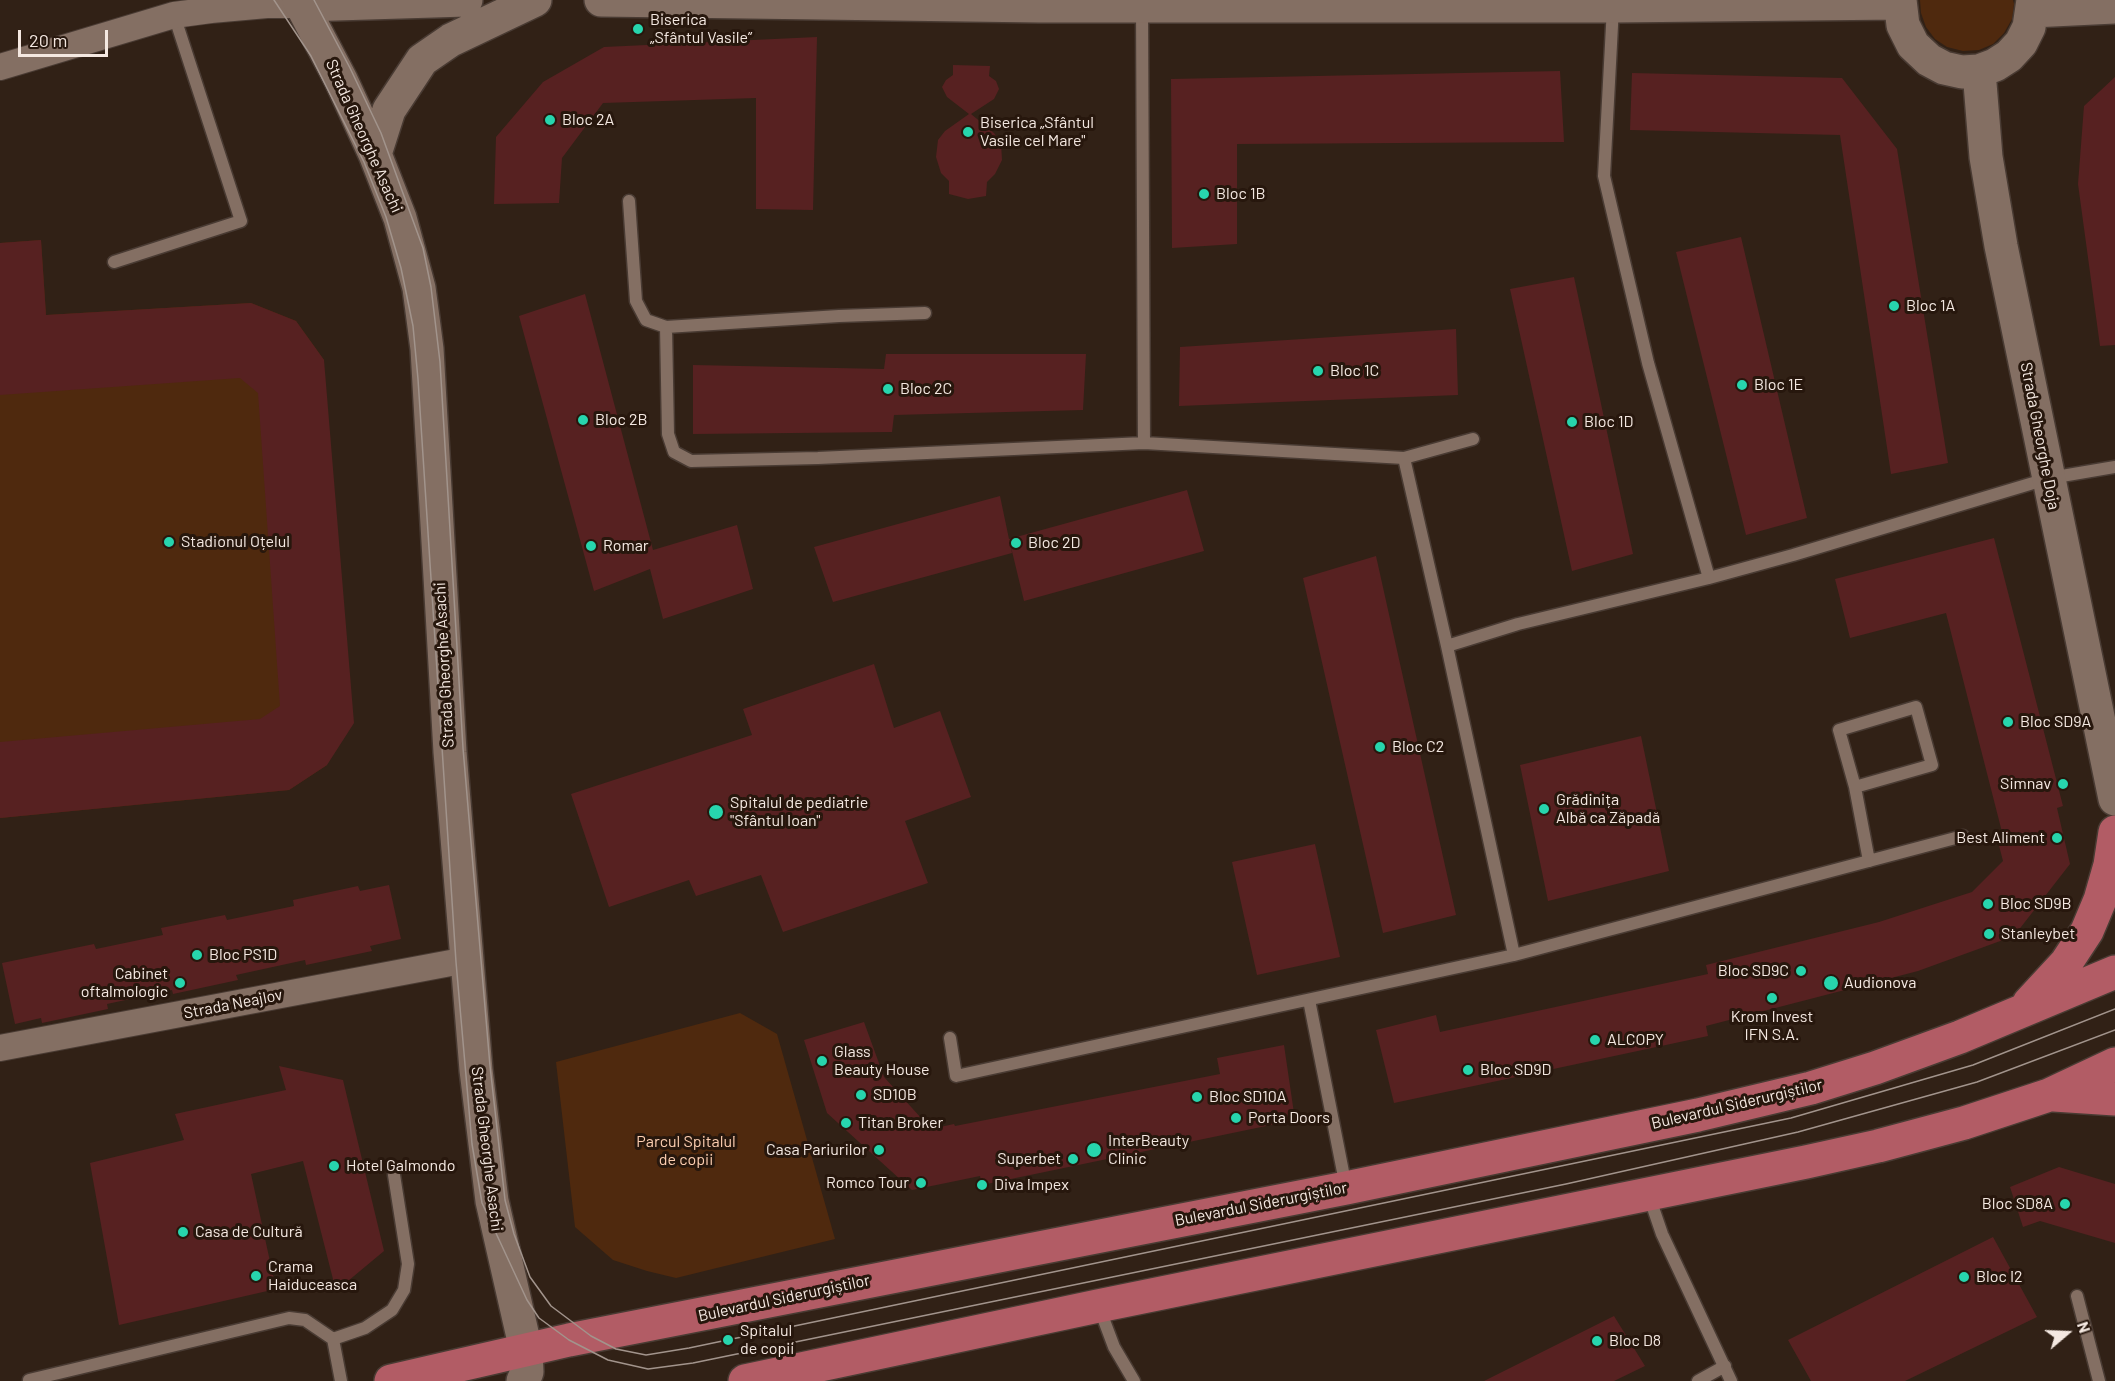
<!DOCTYPE html>
<html>
<head>
<meta charset="utf-8">
<style>
	body { margin:0 }
	#map { position:relative; width:2115px; height:1381px; overflow:hidden; background:#312116; font-family:Barlow,sans-serif }
	canvas { display:block }
	.north { position:absolute; left:2037px; top:1303px; width:60px; height:60px; -webkit-text-stroke:4px #27170d; paint-order:stroke; rotate:71deg; font-size:16px; font-weight:700; line-height:24px; text-align:center; color:#f4e8e1 }
	.north::after { content:''; display:block; margin:auto; width:21px; height:27px; background:#f4e8e1; clip-path:polygon(50% 0,100% 100%,50% 72%,0 100%) }
	.scale { position:absolute; left:18px; top:30px; width:90px; height:27px; box-sizing:border-box; border:3px solid #f4e8e1; border-top:0; padding-left:8px; font-size:18px; line-height:21px; white-space:nowrap; color:#f4e8e1; -webkit-text-stroke:4px #27170d; paint-order:stroke }
</style>
</head>
<body>
<div id="map">
<canvas width="2115" height="1381"></canvas>
<div class="north">N</div>
<div class="scale">20 m</div>
</div>
<script>
const context = document.querySelector('canvas').getContext('2d');
context.lineJoin = 'round';
function fill(path, color) {
  context.fillStyle = color;
  context.fill(path, 'evenodd');
}
function shape(rows) {
  const path = new Path2D();
  for (const r of rows) {
    path.moveTo(r[0], r[1]);
    for (let i = 2; i < r.length; i += 2) path.lineTo(r[i], r[i + 1]);
  }
  return path;
}
function strokePath(path, color, width, dash) {
  context.strokeStyle = color;
  context.lineWidth = width;
  context.lineCap = dash ? 'butt' : 'round';
  context.setLineDash(dash || []);
  context.stroke(path);
}
function drawText(font, color, halo, rows, align = 'center') {
  context.font = font + ' Barlow,sans-serif';
  context.lineWidth = 6;
  context.setLineDash([]);
  context.textBaseline = 'middle';
  context.strokeStyle = halo;
  context.fillStyle = color;
  for (const [text, x, y, turn = 0] of rows) {
    context.save();
    context.translate(x, y);
    context.rotate((+turn || 0) * Math.PI / 180);
    context.textAlign = isNaN(turn) ? turn : align;
    if (halo) context.strokeText(text, 0, 0);
    context.fillText(text, 0, 0);
    context.restore();
  }
}
fill(shape([
	[1920,0,2013,0,2014,4,2012,19,2004,33,1993,44,1979,50,1963,51,1947,47,1935,39,1926,27,1921,13],
	[41,240,46,315,251,303,296,321,324,360,327,765,289,790,0,818,0,243],
	[740,1013,777,1034,835,1239,676,1278,647,1271,613,1260,575,1227,556,1062]
]), '#4f290e');
fill(shape([
	[817,37,813,210,756,209,756,98,603,103,562,158,559,203,494,204,496,137,543,82,604,47],
	[953,65,990,66,989,76,996,81,999,89,994,99,971,114,994,133,1001,143,1002,160,995,174,987,182,986,196,968,199,949,194,949,181,941,173,936,157,938,140,945,131,969,114,947,97,942,87,946,80,953,75],
	[1560,71,1564,142,1237,144,1237,244,1172,248,1171,79],
	[1632,73,1842,78,1897,149,1948,463,1891,474,1840,135,1630,130],
	[2115,77,2115,345,2100,346,2078,184,2084,106],
	[1741,237,1807,518,1746,535,1676,252],
	[41,240,46,315,251,303,296,321,324,360,354,723,327,765,289,790,0,818,0,742,260,719,280,706,258,393,240,378,0,395,0,243],
	[1574,277,1633,554,1572,571,1510,289],
	[585,294,653,550,737,525,753,589,663,619,650,569,594,591,519,316],
	[1456,329,1458,395,1179,406,1180,347],
	[886,354,1086,354,1083,410,894,415,892,432,693,434,693,365,884,369],
	[1187,490,1204,551,1024,601,1010,543,1012,553,833,602,814,547,1000,496,1009,539],
	[1994,538,2063,806,2057,808,2070,864,2014,936,1918,971,1706,1026,1708,1036,1394,1103,1376,1030,1436,1015,1440,1032,1708,974,1706,965,1879,922,1972,892,2003,861,1996,834,2002,832,1946,613,1850,638,1835,579],
	[1376,556,1456,915,1383,933,1303,578],
	[874,664,894,728,940,711,971,797,905,821,928,883,783,932,761,875,696,896,689,880,609,907,571,794,752,735,743,709],
	[1641,736,1669,871,1548,901,1520,765],
	[1315,844,1340,957,1257,975,1232,862],
	[389,885,401,939,370,946,372,951,306,965,305,960,236,975,238,980,173,994,172,990,107,1004,108,1009,42,1023,41,1018,15,1024,2,963,94,944,96,949,163,935,161,928,225,915,227,920,256,914,294,906,293,900,358,886,360,891],
	[864,1022,884,1077,931,1129,954,1124,955,1126,1220,1074,1217,1058,1284,1045,1295,1120,982,1185,980,1176,912,1190,827,1113,804,1040],
	[279,1066,343,1080,384,1251,336,1291,303,1161,251,1174,276,1289,119,1325,90,1163,184,1140,175,1114,286,1090],
	[2059,1167,2115,1184,2115,1243,2040,1221,2023,1227,2010,1187],
	[1993,1237,2037,1317,1905,1381,1811,1381,1788,1340],
	[1614,1316,1645,1366,1614,1381,1484,1381]
]), '#572121');
const lane = shape([
	[1142,6,1144,443],
	[1613,7,1604,176,1648,363,1709,578],
	[629,201,636,301,646,320,666,327,668,434,674,452,691,461,818,458,1144,443,1404,458,1447,646,1518,624,1709,578,1793,555,2050,478,2115,467],
	[114,262,241,221,174,15],
	[666,327,839,316,925,313],
	[1404,458,1473,439],
	[1855,787,1932,765,1916,707,1839,730,1855,787,1869,861],
	[1514,955,1963,836],
	[1309,1000,1346,1187],
	[950,1038,956,1076,1514,955,1447,646],
	[1649,1196,1662,1234,1731,1381],
	[2077,1296,2099,1381],
	[1099,1307,1114,1347,1134,1381],
	[29,1380,289,1318,305,1320,333,1339],
	[341,1381,333,1339,365,1328,392,1310,404,1290,408,1264,394,1175],
	[1698,1381,1725,1366]
]);
const street = shape([
	[0,67,174,15,211,10,267,5,303,5],
	[0,1048,456,962,467,964]
]);
const secondary = shape([
	[299,0,341,80,375,154,400,218,419,288,427,349,450,752,476,1070,492,1201,526,1350,527,1372,523,1381],
	[601,0,1040,6,1613,6,1899,3],
	[1900,0,1903,25,1913,45,1929,60,1944,68,1962,72,1979,71,1995,65,2009,56,2021,43,2029,27,2033,0],
	[303,5,466,0],
	[2032,11,2115,7],
	[1979,71,1986,157,2001,246,2115,799],
	[375,154,389,110,422,60,451,40,535,0]
]);
const primary = shape([
	[2029,1003,2066,963,2087,931,2100,900,2110,865,2115,832],
	[2054,1095,2115,1099],
	[391,1381,569,1340,1346,1188,1698,1115,1811,1088,1875,1068,1960,1037,2115,972],
	[745,1381,1098,1306,1806,1162,1878,1146,1964,1123,2049,1095,2115,1064]
]);
strokePath(lane, '#493b33', 15);
strokePath(street, '#493b33', 28);
strokePath(secondary, '#493b33', 36);
strokePath(primary, '#493b33', 36);
strokePath(lane, '#846f63', 12);
strokePath(street, '#846f63', 26);
strokePath(secondary, '#846f63', 33);
strokePath(primary, '#b25c65', 33);
strokePath(shape([
	[274,0,311,56,364,162,386,217,401,268,413,326,418,379,456,962,472,1144,482,1203,527,1300,539,1318,569,1340,608,1360,648,1369,693,1363,1566,1184,1798,1132,1977,1082,2115,1030],
	[314,0,350,68,381,133,423,248,431,287,440,362,463,748,490,1066,505,1200,514,1234,530,1277,551,1306,591,1336,616,1349,646,1355,689,1348,1791,1118,1973,1065,2115,1009]
]), '#a2948c', 1.5);
for (const [x, y, r, color] of [
	[638,29,6,"#27d5ad"],
	[550,120,6,"#27d5ad"],
	[968,132,6,"#27d5ad"],
	[1204,194,6,"#27d5ad"],
	[1894,306,6,"#27d5ad"],
	[1318,371,6,"#27d5ad"],
	[1742,385,6,"#27d5ad"],
	[888,389,6,"#27d5ad"],
	[583,420,6,"#27d5ad"],
	[1572,422,6,"#27d5ad"],
	[169,542,6,"#27d5ad"],
	[1016,543,6,"#27d5ad"],
	[591,546,6,"#27d5ad"],
	[2008,722,6,"#27d5ad"],
	[1380,747,6,"#27d5ad"],
	[2063,784,6,"#27d5ad"],
	[1544,809,6,"#27d5ad"],
	[716,812,8,"#27d5ad"],
	[2057,838,6,"#27d5ad"],
	[1988,904,6,"#27d5ad"],
	[1989,934,6,"#27d5ad"],
	[197,955,6,"#27d5ad"],
	[1801,971,6,"#27d5ad"],
	[180,983,6,"#27d5ad"],
	[1831,983,8,"#27d5ad"],
	[1772,998,6,"#27d5ad"],
	[1595,1040,6,"#27d5ad"],
	[822,1061,6,"#27d5ad"],
	[1468,1070,6,"#27d5ad"],
	[861,1095,6,"#27d5ad"],
	[1197,1097,6,"#27d5ad"],
	[1236,1118,6,"#27d5ad"],
	[846,1123,6,"#27d5ad"],
	[879,1150,6,"#27d5ad"],
	[1094,1150,8,"#27d5ad"],
	[1073,1159,6,"#27d5ad"],
	[334,1166,6,"#27d5ad"],
	[921,1183,6,"#27d5ad"],
	[982,1185,6,"#27d5ad"],
	[2065,1204,6,"#27d5ad"],
	[183,1232,6,"#27d5ad"],
	[256,1276,6,"#27d5ad"],
	[1964,1277,6,"#27d5ad"],
	[728,1340,6,"#27d5ad"],
	[1597,1341,6,"#27d5ad"]
]) {
  const dot = new Path2D();
  dot.arc(x, y, r, 0, 2 * Math.PI);
  context.fillStyle = color;
  context.fill(dot);
  strokePath(dot, '#27170d', 2);
}
drawText('16px', '#f4e8e1', '#27170d', [
	["Biserica",650,20],
	["„Sfântul Vasile”",650,38],
	["Bloc 2A",562,120],
	["Biserica „Sfântul",980,123],
	["Vasile cel Mare\"",980,141],
	["Bloc 1B",1216,194],
	["Bloc 1A",1906,306],
	["Bloc 1C",1330,371],
	["Bloc 1E",1754,385],
	["Bloc 2C",900,389],
	["Bloc 2B",595,420],
	["Bloc 1D",1584,422],
	["Stadionul Oțelul",181,542],
	["Bloc 2D",1028,543],
	["Romar",603,546],
	["Bloc SD9A",2020,722],
	["Bloc C2",1392,747],
	["Simnav",2051,784,"right"],
	["Grădinița",1556,800],
	["Albă ca Zăpadă",1556,818],
	["Spitalul de pediatrie",730,803],
	["\"Sfântul Ioan\"",730,821],
	["Best Aliment",2045,838,"right"],
	["Bloc SD9B",2000,904],
	["Stanleybet",2001,934],
	["Bloc PS1D",209,955],
	["Bloc SD9C",1789,971,"right"],
	["Cabinet",168,974,"right"],
	["oftalmologic",168,992,"right"],
	["Audionova",1844,983],
	["Krom Invest",1772,1017,"center"],
	["IFN S.A.",1772,1035,"center"],
	["ALCOPY",1607,1040],
	["Glass",834,1052],
	["Beauty House",834,1070],
	["Bloc SD9D",1480,1070],
	["SD10B",873,1095],
	["Bloc SD10A",1209,1097],
	["Porta Doors",1248,1118],
	["Titan Broker",858,1123],
	["InterBeauty",1108,1141],
	["Clinic",1108,1159],
	["Casa Pariurilor",867,1150,"right"],
	["Superbet",1061,1159,"right"],
	["Hotel Galmondo",346,1166],
	["Romco Tour",909,1183,"right"],
	["Diva Impex",994,1185],
	["Bloc SD8A",2053,1204,"right"],
	["Casa de Cultură",195,1232],
	["Crama",268,1267],
	["Haiduceasca",268,1285],
	["Bloc I2",1976,1277],
	["Spitalul",740,1331],
	["de copii",740,1349],
	["Bloc D8",1609,1341]
], 'left');
drawText('16px', '#f4e8e1', '#27170d', [
	["Strada Gheorghe Asachi",364,136,66],
	["Strada Gheorghe Doja",2040,436,79],
	["Strada Gheorghe Asachi",444,665,-93],
	["Strada Neajlov",233,1004,-11],
	["Bulevardul Siderurgiștilor",1737,1104,-13],
	["Strada Gheorghe Asachi",487,1149,83],
	["Bulevardul Siderurgiștilor",1261,1204,-11],
	["Bulevardul Siderurgiștilor",784,1298,-12]
]);
drawText('16px', '#fdceb1', '#27170d', [
	["Parcul Spitalul",686,1142],
	["de copii",686,1160]
]);
</script>
</body>
</html>
